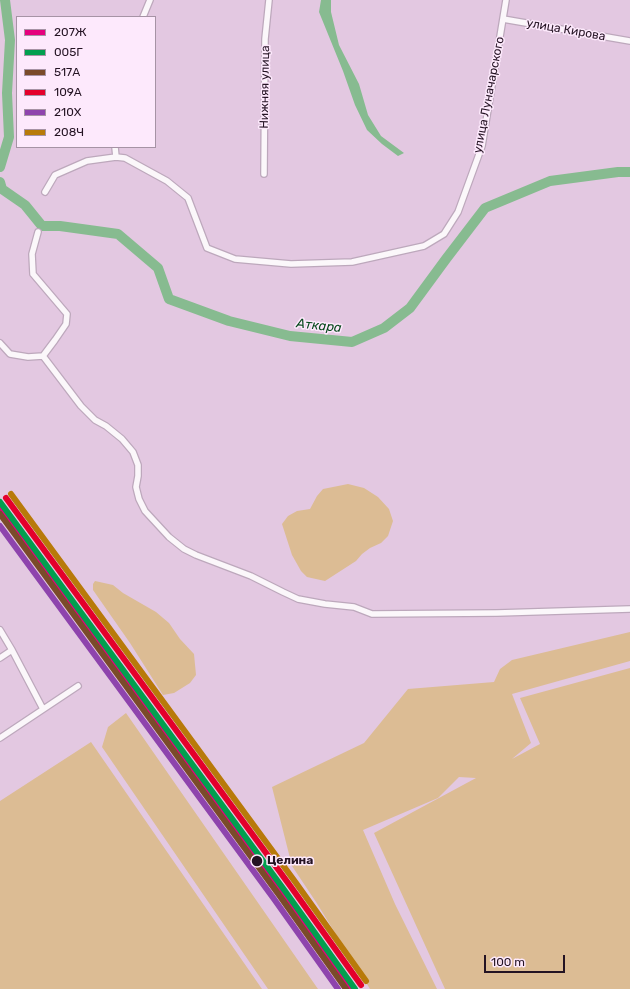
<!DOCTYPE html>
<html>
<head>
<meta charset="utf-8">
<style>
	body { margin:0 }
	#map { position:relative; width:630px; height:989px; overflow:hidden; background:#e3c8e1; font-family:Rubik,sans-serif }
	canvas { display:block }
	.legend { position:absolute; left:16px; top:16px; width:140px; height:132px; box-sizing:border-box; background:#fde9fc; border:1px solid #a693a5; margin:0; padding:5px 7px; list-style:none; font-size:12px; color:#241323 }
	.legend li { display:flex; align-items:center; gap:8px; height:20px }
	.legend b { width:20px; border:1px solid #a693a5 }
	.scale { position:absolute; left:484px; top:955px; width:81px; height:18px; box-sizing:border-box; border:2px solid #241323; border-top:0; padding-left:5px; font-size:12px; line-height:14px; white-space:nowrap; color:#241323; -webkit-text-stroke:3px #fde9fc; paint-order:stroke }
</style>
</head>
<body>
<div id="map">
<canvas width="630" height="989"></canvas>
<ul class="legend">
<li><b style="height:5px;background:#e5007d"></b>207Ж</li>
<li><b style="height:5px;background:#029f4f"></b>005Г</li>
<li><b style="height:5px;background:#7a4b2a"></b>517А</li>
<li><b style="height:5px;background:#e4002b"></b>109А</li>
<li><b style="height:5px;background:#8e44ad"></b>210Х</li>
<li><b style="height:5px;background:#b87a0a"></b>208Ч</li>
</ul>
<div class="scale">100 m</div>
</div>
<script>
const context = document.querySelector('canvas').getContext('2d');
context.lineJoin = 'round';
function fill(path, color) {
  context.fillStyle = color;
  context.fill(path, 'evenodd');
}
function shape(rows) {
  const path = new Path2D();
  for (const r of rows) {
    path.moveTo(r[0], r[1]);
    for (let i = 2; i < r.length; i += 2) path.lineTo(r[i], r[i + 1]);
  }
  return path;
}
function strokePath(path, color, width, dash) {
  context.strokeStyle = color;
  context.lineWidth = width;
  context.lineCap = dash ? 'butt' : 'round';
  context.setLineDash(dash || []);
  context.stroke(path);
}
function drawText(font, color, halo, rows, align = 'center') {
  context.font = font + ' Rubik,sans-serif';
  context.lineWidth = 3;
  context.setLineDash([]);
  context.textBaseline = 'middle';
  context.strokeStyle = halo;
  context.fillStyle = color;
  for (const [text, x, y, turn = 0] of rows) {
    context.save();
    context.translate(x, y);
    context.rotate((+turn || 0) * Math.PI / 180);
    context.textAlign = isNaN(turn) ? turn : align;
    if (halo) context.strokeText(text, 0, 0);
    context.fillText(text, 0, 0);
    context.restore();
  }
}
fill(shape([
	[348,484,364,488,378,497,389,509,393,521,388,536,381,543,370,548,362,554,356,561,325,581,307,577,301,571,292,555,282,524,288,516,297,511,310,509,317,496,323,489],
	[95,581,113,585,123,593,156,612,169,623,180,639,194,654,196,675,190,683,174,693,163,695,130,643,93,590,93,584],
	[630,632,630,661,512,694,531,743,512,759,540,744,520,698,630,668,630,989,445,989,374,833,476,778,459,777,438,798,363,830,395,904,437,989,370,989,316,902,292,866,272,787,364,743,408,689,494,682,500,669,512,660],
	[126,713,318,989,268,989,102,747,108,727],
	[91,742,262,989,0,989,0,801]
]), '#dcbc94');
fill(shape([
	[321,0,331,0,331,12,339,45,359,84,368,115,381,136,404,153,398,156,382,144,367,130,355,105,343,71,319,12]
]), '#87bb90');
strokePath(shape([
	[0,167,9,137,7,93,10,40,5,0],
	[0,182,2,189,25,205,42,226,60,226,118,234,158,268,169,299,229,321,290,336,352,342,384,328,410,308,446,259,485,208,550,181,618,172,630,172]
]), '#87bb90', 10);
const minor = shape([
	[143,17,150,0],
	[503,19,630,41],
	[115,147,116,157],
	[264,174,265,39,269,0],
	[45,192,55,175,87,161,116,157,125,158,167,181,188,198,207,248,235,259,291,264,352,262,424,246,444,234,458,212,482,146,506,0],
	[38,232,32,254,33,274,67,314,66,324,55,340,43,356],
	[0,343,10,354,28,357,43,356],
	[43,356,81,406,95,420,106,426,122,439,133,452,138,465,138,476,136,487,139,499,145,511,169,537,184,549,196,555,251,576,283,592,298,599,325,604,354,607,372,614,497,613,630,609],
	[0,630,12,650,43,709],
	[0,658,12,650],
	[0,738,78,686]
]);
strokePath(minor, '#bda8bc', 8);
strokePath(minor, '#fbf7fa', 5.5);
strokePath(shape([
	[0,508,351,989]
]), '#e5007d', 6);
strokePath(shape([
	[0,502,285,891,355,989]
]), '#029f4f', 6);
strokePath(shape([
	[0,514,279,895,346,989]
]), '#7a4b2a', 6);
strokePath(shape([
	[6,498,291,887,361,985]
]), '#e4002b', 6);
strokePath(shape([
	[0,526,274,899,338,989]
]), '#8e44ad', 6);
strokePath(shape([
	[11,494,296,883,366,981]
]), '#b87a0a', 6);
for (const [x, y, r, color] of [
	[257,861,6,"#241323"]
]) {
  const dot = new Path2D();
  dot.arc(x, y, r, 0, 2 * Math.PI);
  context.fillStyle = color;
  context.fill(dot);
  strokePath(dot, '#fde9fc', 1.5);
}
drawText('12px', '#241323', '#fde9fc', [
	["улица Кирова",566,30,10],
	["Нижняя улица",265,87,-89],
	["улица Луначарского",489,95,-79]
]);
drawText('bold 12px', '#241323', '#fde9fc', [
	["Целина",267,861]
], 'left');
drawText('italic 13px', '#034719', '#fde9fc', [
	["Аткара",319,326,6]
]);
</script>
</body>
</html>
